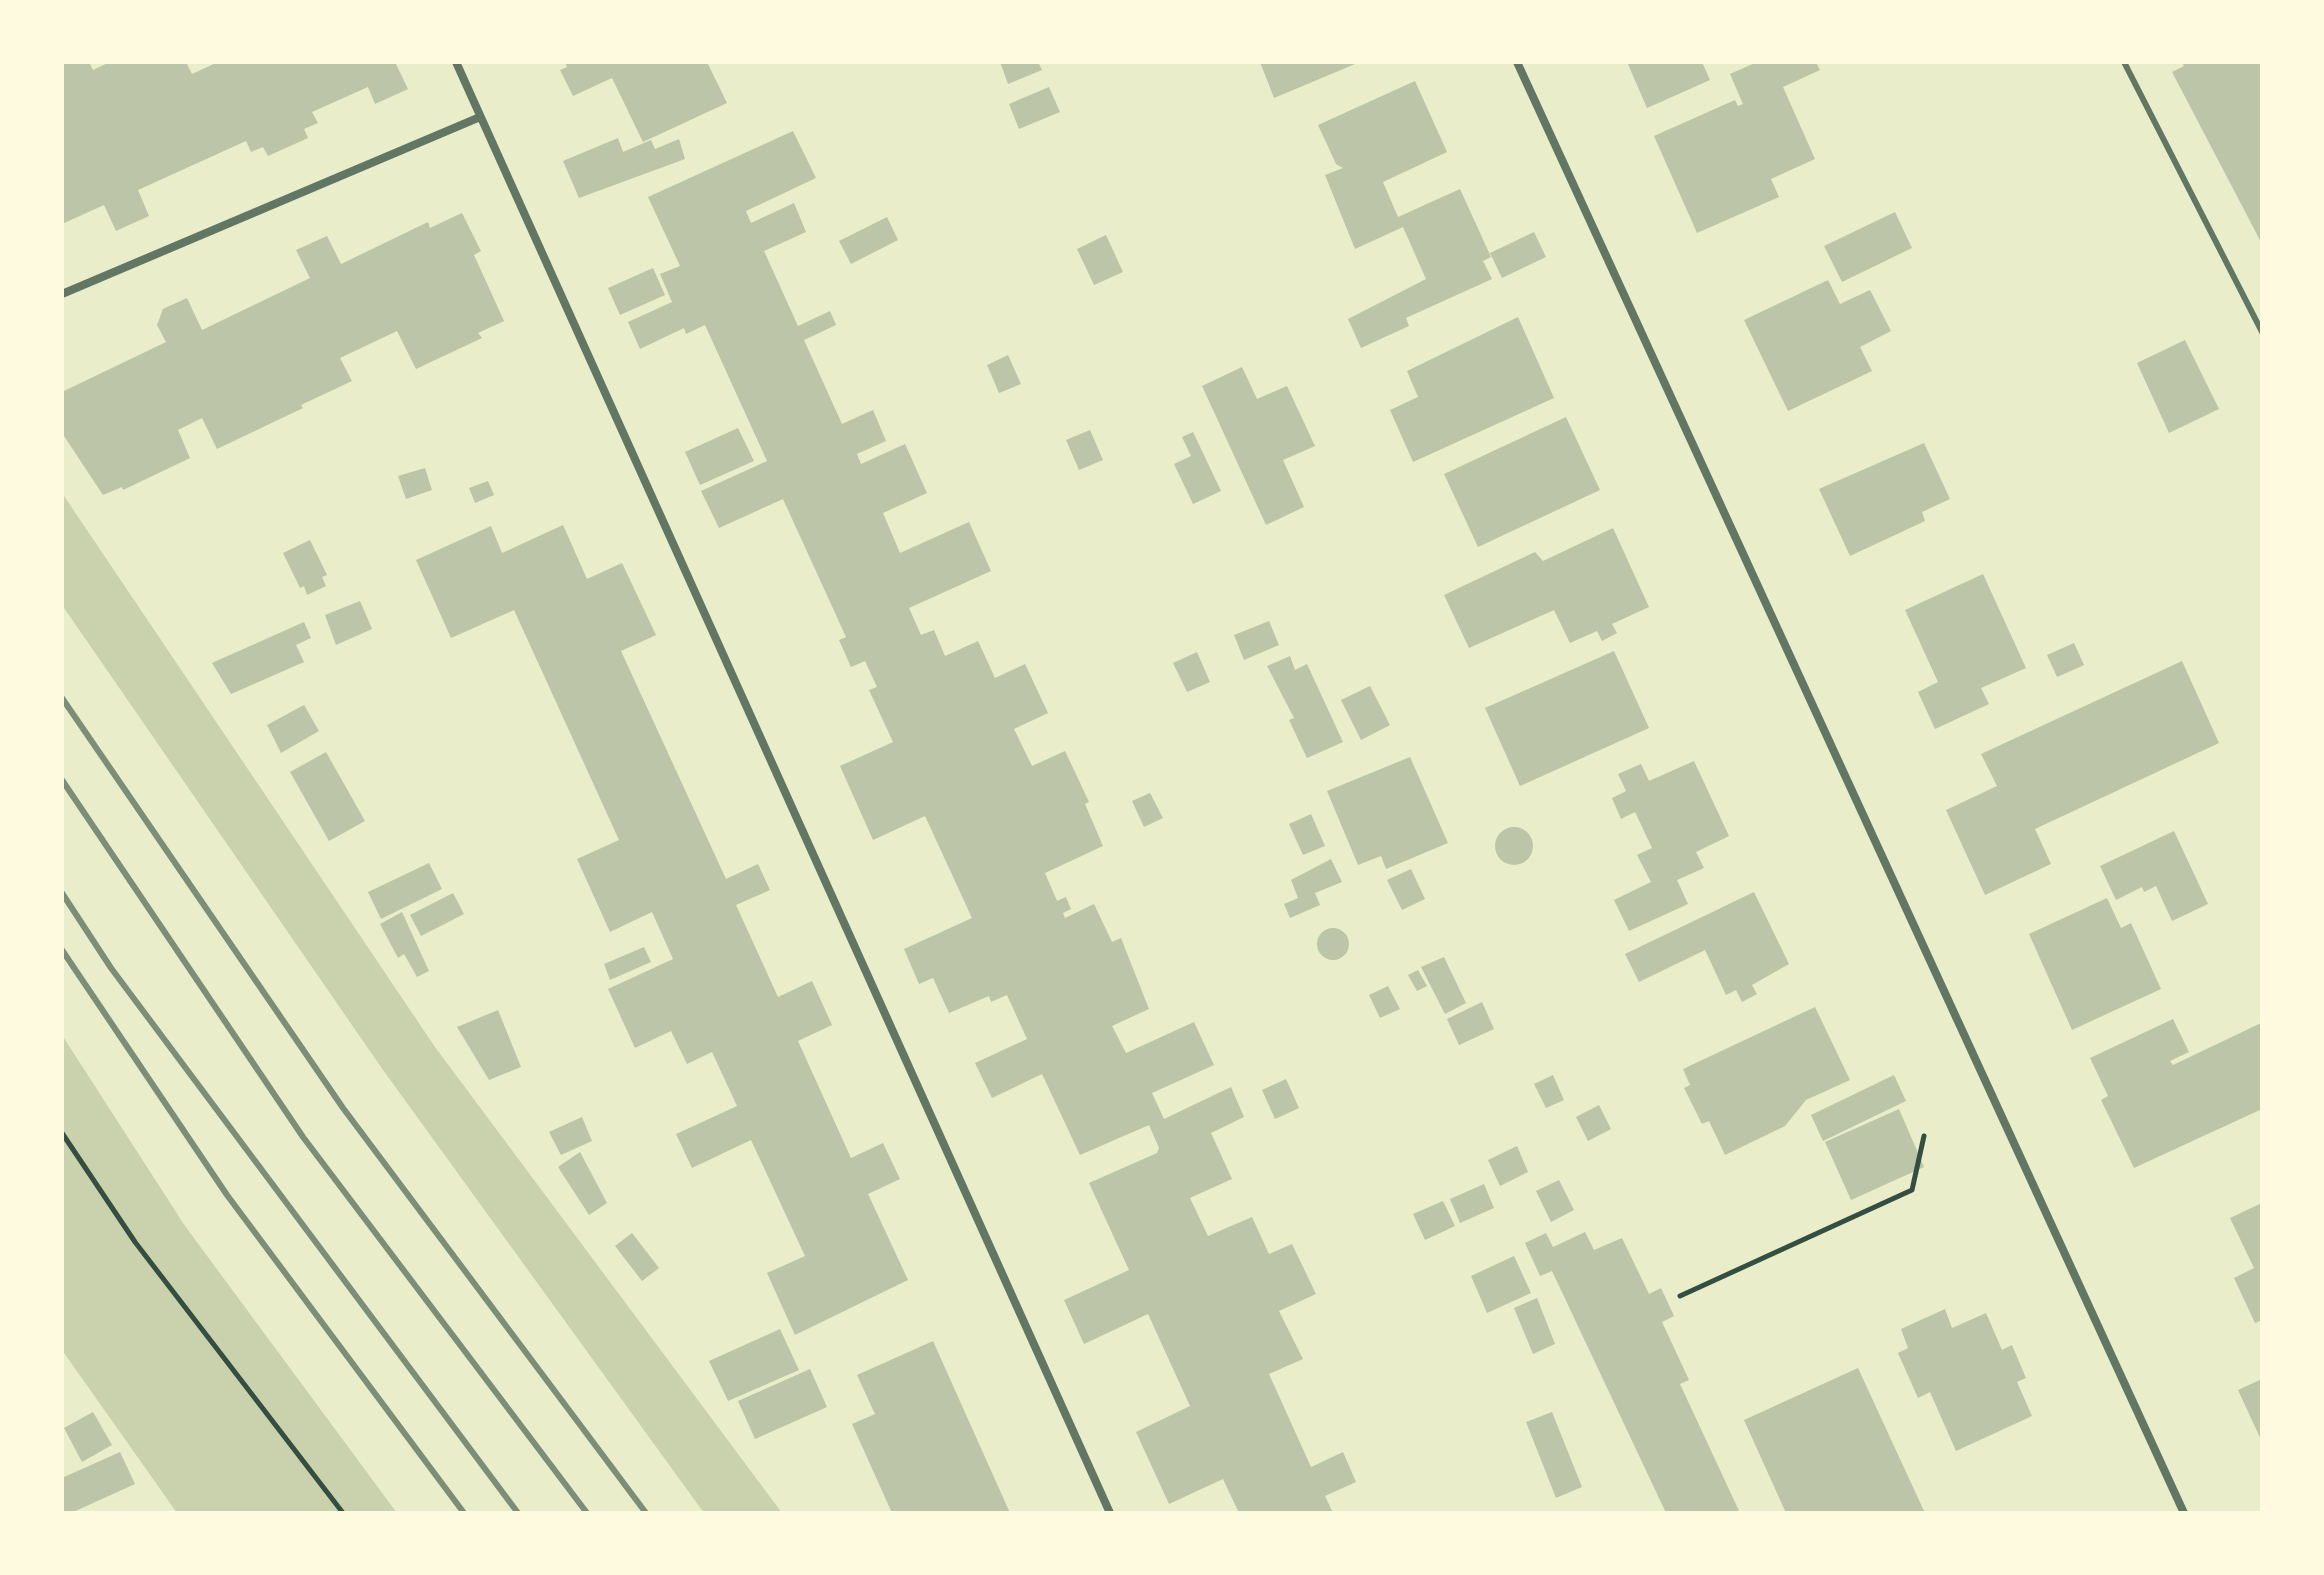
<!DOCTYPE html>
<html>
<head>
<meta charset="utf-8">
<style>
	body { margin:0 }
	#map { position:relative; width:2324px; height:1575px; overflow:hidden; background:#e9edc9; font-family:"Fira Sans",sans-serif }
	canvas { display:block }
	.frame { position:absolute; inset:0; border:64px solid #fefae0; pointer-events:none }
</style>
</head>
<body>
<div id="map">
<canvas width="2324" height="1575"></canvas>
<div class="frame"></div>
</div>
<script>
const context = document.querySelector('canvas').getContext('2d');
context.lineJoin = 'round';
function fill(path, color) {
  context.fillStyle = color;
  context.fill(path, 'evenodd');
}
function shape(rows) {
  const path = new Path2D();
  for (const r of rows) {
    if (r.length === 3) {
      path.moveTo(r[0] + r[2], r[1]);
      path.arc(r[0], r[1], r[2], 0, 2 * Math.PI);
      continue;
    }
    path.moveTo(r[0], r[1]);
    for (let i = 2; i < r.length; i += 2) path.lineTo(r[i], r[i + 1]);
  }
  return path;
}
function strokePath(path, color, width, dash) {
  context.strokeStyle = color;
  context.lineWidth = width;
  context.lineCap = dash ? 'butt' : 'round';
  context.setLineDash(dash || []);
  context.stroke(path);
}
fill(shape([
	[62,493,435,1047,782,1513,704,1513,383,1070,62,605],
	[62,1035,185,1226,397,1513,177,1513,62,1350]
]), '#cad2ad');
fill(shape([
	[62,62,89,62,93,70,110,62,186,62,192,74,218,62,395,62,408,89,375,104,368,87,312,112,318,123,304,129,308,138,268,156,263,147,251,152,246,141,138,190,149,216,116,231,104,205,62,224],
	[565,62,707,62,727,103,643,142,612,78,573,96,560,70,567,67],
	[1000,62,1038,62,1042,70,1008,84],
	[1260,62,1360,62,1274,98],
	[1627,62,1702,62,1710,80,1647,108],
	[1757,62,1816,62,1820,70,1783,87,1815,159,1771,179,1779,197,1697,233,1654,136,1735,100,1738,106,1743,104,1730,74],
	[2182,62,2262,62,2262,244,2172,72,2184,66],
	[1415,81,1447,152,1383,182,1398,217,1460,189,1491,257,1483,261,1492,279,1406,318,1409,326,1361,348,1348,319,1426,279,1403,227,1355,249,1325,175,1343,168,1336,164,1318,125],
	[1049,87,1060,112,1019,129,1009,104],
	[793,131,816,178,746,211,751,223,794,203,806,232,764,251,798,326,830,311,836,325,804,340,842,424,873,410,886,441,857,454,861,464,905,444,927,493,883,513,900,553,969,522,991,571,909,608,921,635,934,630,945,656,978,641,995,678,1025,664,1048,713,1014,729,1032,766,1065,751,1089,802,1085,804,1103,846,1045,873,1057,901,1066,897,1071,909,1063,913,1065,918,1094,904,1112,942,1121,938,1149,1009,1112,1026,1126,1053,1194,1022,1214,1065,1152,1093,1164,1119,1231,1087,1244,1117,1211,1133,1232,1179,1190,1198,1208,1236,1252,1217,1269,1254,1292,1244,1316,1294,1279,1311,1303,1359,1269,1374,1311,1467,1343,1452,1356,1482,1325,1496,1333,1513,1239,1513,1223,1479,1169,1504,1136,1432,1190,1406,1148,1314,1084,1344,1064,1300,1129,1270,1089,1183,1157,1153,1159,1148,1149,1125,1080,1155,1042,1074,992,1098,975,1063,1027,1039,1007,995,991,1002,989,996,949,1013,933,978,919,984,904,949,972,918,925,816,873,840,840,766,893,742,869,690,877,687,865,661,851,667,839,640,846,637,783,499,719,528,701,491,767,461,705,325,686,334,684,328,640,349,628,322,672,302,660,274,680,266,648,197],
	[618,138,623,152,651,140,655,149,679,139,685,159,579,198,563,161],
	[1895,212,1912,248,1842,282,1824,246],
	[462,213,481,251,474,255,504,321,478,333,482,338,416,369,397,331,340,358,352,381,301,405,303,408,217,449,202,418,178,430,190,458,123,490,122,487,103,495,62,433,62,392,166,342,157,325,163,309,187,298,202,330,310,278,296,250,327,236,341,264,428,222,430,228],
	[887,217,898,240,851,264,839,241],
	[1534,232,1546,257,1502,278,1490,253],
	[1106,235,1123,272,1094,285,1077,249],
	[653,268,665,295,620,315,608,288],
	[1828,280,1840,304,1870,290,1891,331,1860,347,1872,371,1788,411,1744,320],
	[1518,317,1554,398,1413,462,1390,410,1418,397,1407,371],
	[2185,340,2219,409,2169,433,2137,363],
	[1008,355,1021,384,999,393,987,365],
	[1242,367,1257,399,1287,386,1315,446,1283,460,1304,507,1266,525,1202,386],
	[1566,417,1600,490,1478,547,1444,474],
	[738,428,754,461,700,485,685,452],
	[1090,430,1103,460,1079,470,1066,440],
	[1193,432,1221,491,1193,504,1174,464,1191,456,1182,437],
	[1924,443,1950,499,1922,512,1925,521,1850,556,1819,489],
	[425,468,432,490,406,499,398,476],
	[488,481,494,495,475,503,469,488],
	[563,525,587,579,622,563,656,635,621,651,726,879,758,864,770,890,736,905,778,997,812,981,832,1025,798,1041,851,1158,883,1143,900,1179,868,1194,908,1280,795,1335,767,1273,805,1256,751,1140,692,1168,676,1134,737,1106,712,1052,687,1064,671,1031,635,1048,608,989,673,959,652,912,610,932,577,859,619,840,514,610,451,638,416,560,491,526,502,553],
	[1613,528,1649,607,1612,624,1617,633,1602,641,1597,631,1570,643,1554,610,1469,648,1444,595,1535,552,1543,561],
	[310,540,327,575,322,577,326,586,307,595,304,586,300,588,283,553],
	[1983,574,2026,668,1981,688,1989,704,1935,729,1918,692,1938,682,1905,610],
	[360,601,372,629,336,645,325,615],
	[1269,621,1279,645,1244,660,1234,635],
	[304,622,311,638,296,645,304,662,231,694,212,663],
	[2074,643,2084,665,2057,677,2047,655],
	[1614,651,1649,728,1520,786,1485,708],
	[1197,652,1210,682,1187,692,1173,663],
	[1290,656,1295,670,1307,664,1343,742,1307,758,1289,720,1294,718,1267,666],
	[2182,661,2219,743,2035,829,2051,864,1985,895,1946,810,1997,786,1981,754],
	[1370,686,1390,725,1361,740,1341,700],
	[304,705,319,731,281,753,267,725],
	[326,752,365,821,329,841,290,772],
	[1410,757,1448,843,1386,869,1381,856,1358,865,1327,791],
	[1694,761,1729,836,1696,852,1704,868,1677,880,1688,904,1629,931,1614,900,1651,882,1637,855,1652,848,1635,812,1621,819,1612,798,1626,791,1618,774,1641,764,1649,781],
	[1150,793,1163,818,1144,827,1132,801],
	[1311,814,1325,846,1303,855,1289,824],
	[1514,846,19],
	[2174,831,2208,904,2172,921,2156,886,2144,892,2142,887,2116,900,2100,866],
	[1331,859,1342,882,1315,893,1320,905,1290,918,1284,904,1298,898,1291,880],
	[429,863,442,889,381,919,368,892],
	[1411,869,1425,899,1402,910,1387,880],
	[1754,892,1789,964,1752,985,1757,994,1742,1002,1736,990,1726,995,1705,950,1639,982,1625,954],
	[453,893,464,914,421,936,410,915],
	[2107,898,2121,928,2131,923,2161,989,2072,1030,2029,934],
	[402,912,429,971,417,977,404,954,398,958,380,924],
	[1333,944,16],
	[644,947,651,962,610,980,604,964],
	[1444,957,1466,1003,1445,1014,1421,967],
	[1418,970,1427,986,1417,991,1408,975],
	[1388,986,1400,1009,1380,1018,1369,995],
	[1482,1002,1494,1029,1459,1045,1447,1019],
	[1815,1007,1850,1080,1806,1100,1785,1126,1725,1155,1709,1121,1702,1124,1684,1088,1690,1085,1683,1069],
	[498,1010,521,1067,489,1080,457,1027],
	[2173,1019,2189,1052,2170,1061,2173,1065,2261,1023,2262,1109,2134,1168,2101,1100,2108,1096,2090,1058],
	[1553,1075,1564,1100,1546,1108,1534,1084],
	[1894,1075,1906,1101,1823,1141,1811,1115],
	[1286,1079,1299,1108,1275,1119,1262,1090],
	[1599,1105,1611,1129,1588,1141,1576,1117],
	[1899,1109,1924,1167,1851,1200,1825,1142],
	[582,1117,592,1141,561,1155,549,1132],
	[1517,1146,1528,1172,1500,1186,1488,1160],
	[580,1152,607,1203,589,1215,558,1167],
	[1559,1180,1574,1210,1551,1222,1536,1191],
	[1484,1184,1494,1208,1460,1223,1450,1199],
	[1443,1201,1455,1226,1425,1240,1413,1214],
	[2262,1203,2262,1320,2255,1323,2234,1278,2254,1268,2230,1218],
	[1585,1232,1594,1250,1622,1238,1649,1294,1661,1288,1674,1316,1662,1322,1689,1380,1680,1384,1740,1513,1666,1513,1552,1271,1540,1276,1525,1243,1546,1233,1553,1247],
	[632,1233,659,1268,642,1281,615,1246],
	[1514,1256,1531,1293,1487,1313,1471,1276],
	[1537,1298,1555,1344,1533,1354,1514,1308],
	[1945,1309,1952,1328,1986,1313,2002,1350,2012,1345,2026,1378,2017,1382,2032,1416,1956,1451,1930,1392,1918,1398,1898,1353,1908,1348,1901,1329],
	[780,1329,799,1370,728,1401,709,1361],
	[933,1341,1010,1513,892,1513,852,1424,875,1414,857,1375],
	[1858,1368,1924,1511,1786,1513,1744,1420],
	[810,1369,827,1407,755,1439,738,1401],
	[2262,1379,2262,1442,2238,1390],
	[93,1412,112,1445,82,1462,64,1428],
	[1552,1412,1582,1487,1556,1498,1526,1422],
	[120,1452,135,1484,71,1513,62,1513,62,1478]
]), '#bcc5a7');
strokePath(shape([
	[62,1133,135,1242,343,1513],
	[1680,1296,1912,1190,1924,1136]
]), '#344e41', 5);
strokePath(shape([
	[2124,62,2262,332]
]), '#617663', 6);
strokePath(shape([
	[456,62,1110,1513],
	[1517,62,2184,1513],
	[62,294,480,117]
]), '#617663', 8);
strokePath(shape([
	[62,698,343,1108,646,1513],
	[62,780,303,1137,587,1513],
	[62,893,111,968,518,1513],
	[62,950,227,1195,464,1513]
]), '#7c8e77', 6);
</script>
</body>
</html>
